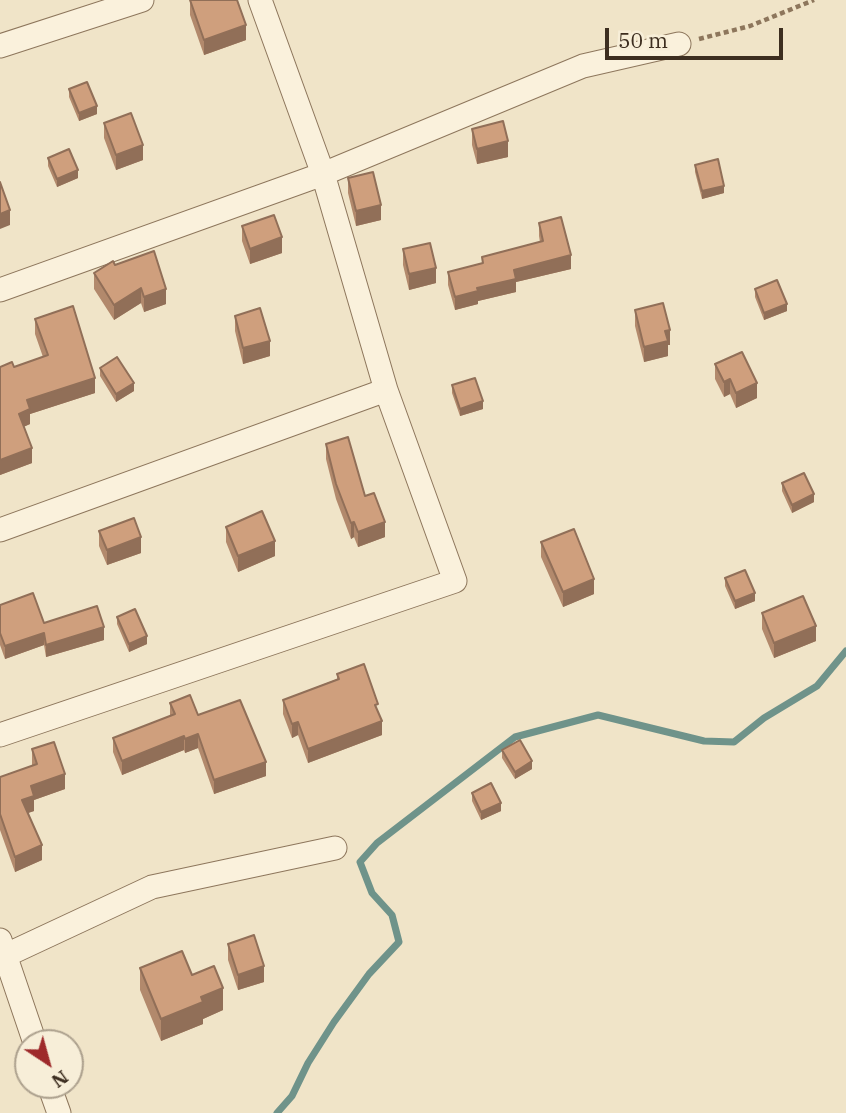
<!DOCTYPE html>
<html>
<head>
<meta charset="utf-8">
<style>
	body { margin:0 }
	#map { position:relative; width:846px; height:1113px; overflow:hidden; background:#f0e4c8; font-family:"IBM Plex Serif",serif }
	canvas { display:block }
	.north { position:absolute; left:14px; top:1029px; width:70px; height:70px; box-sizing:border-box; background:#f7eed8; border:2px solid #ada18e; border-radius:50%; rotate:144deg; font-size:19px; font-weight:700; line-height:28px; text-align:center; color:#3d2e20 }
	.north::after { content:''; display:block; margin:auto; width:24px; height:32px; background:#9e2a2b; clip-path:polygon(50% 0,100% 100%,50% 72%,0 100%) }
	.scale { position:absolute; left:605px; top:28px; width:178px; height:32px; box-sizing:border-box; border:4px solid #3d2e20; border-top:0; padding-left:9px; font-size:21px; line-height:24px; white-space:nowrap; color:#3d2e20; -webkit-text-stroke:5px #f7eed8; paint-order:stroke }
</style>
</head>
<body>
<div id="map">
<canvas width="846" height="1113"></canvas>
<div class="north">N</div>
<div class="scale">50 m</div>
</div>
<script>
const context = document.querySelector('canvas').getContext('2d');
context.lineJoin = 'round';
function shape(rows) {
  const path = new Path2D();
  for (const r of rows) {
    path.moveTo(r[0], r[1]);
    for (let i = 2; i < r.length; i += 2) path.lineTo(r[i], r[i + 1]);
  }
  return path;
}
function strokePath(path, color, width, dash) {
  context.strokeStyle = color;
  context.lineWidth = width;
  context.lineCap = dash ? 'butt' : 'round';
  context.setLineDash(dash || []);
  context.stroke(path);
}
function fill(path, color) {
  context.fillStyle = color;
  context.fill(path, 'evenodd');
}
strokePath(shape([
	[277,1113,292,1096,308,1063,334,1022,369,974,399,942,392,915,372,893,360,862,377,843,515,737,598,715,704,741,734,742,764,718,817,686,846,651]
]), '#6f938a', 7);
const minor = shape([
	[0,46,142,0],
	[0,290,323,174,583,66,679,44],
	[0,530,386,390],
	[0,735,455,581,386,390,323,174,260,0],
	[0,940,35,1043],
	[0,958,152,887,335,848],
	[49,1085,59,1113]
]);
strokePath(minor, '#8d765c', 25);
strokePath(shape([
	[699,39,750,26,814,0]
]), '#8d765c', 4.5, [5, 3.5]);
strokePath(minor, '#faf1dc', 23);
fill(shape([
	[190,0,246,40,204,55,190,15],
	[69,89,97,114,79,121,69,97],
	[104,123,143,160,116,170,104,138],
	[472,129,508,157,477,164,472,145],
	[48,158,78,178,57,187,48,166],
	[695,165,724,193,702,199,695,172],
	[348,178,381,220,356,226,348,193],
	[539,223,571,269,516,282,516,292,478,301,478,304,455,310,448,285,448,272,482,263,482,257,540,242,539,236],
	[242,226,282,253,250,264,242,241],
	[403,249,436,283,409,290,403,265],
	[115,265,166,304,144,312,141,303,114,320,94,289,94,273],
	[755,289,787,311,764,320,755,297],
	[635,310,670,345,668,345,668,356,644,362,635,326],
	[235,316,270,356,243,364,235,331],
	[35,319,95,393,30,414,30,424,23,427,32,463,0,475,0,367,14,367,43,357,35,334],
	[715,364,757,398,736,408,730,394,724,397,715,379],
	[100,368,134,391,116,402,100,376],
	[452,385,483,409,460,416,452,393],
	[326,444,365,496,385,537,358,547,354,537,351,539,336,499,326,459],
	[782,483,814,502,792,513,782,491],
	[226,527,275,556,238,572,226,542],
	[99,531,141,553,107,565,99,546],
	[541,542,594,594,563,607,541,557],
	[725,578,755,601,735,609,725,586],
	[0,605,44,623,104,640,46,657,44,645,5,659,0,645],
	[762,613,816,641,774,658,762,629],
	[117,617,147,644,129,652,117,624],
	[337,674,378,713,382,735,308,763,298,735,292,738,283,714,283,700,337,679],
	[170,703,198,715,266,776,214,794,198,748,185,753,184,750,122,775,113,752,113,738,170,716],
	[32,749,65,789,34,800,34,811,28,813,42,860,15,872,0,830,0,777,32,766],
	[502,750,532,769,515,779,502,758],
	[472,793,501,811,481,820,472,801],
	[228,944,264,982,238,990,228,960],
	[140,968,192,975,223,1010,203,1019,203,1024,161,1041,140,990]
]), '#b2896c');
fill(shape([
	[246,25,246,40,204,55,204,40],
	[97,106,97,114,79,121,79,113],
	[508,141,508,157,477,164,477,149],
	[143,145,143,160,116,170,116,155],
	[78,170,78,178,57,187,57,179],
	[724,186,724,193,702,199,702,191],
	[381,205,381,220,356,226,356,211],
	[10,210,10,225,0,229,0,214],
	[282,237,282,253,250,264,250,249],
	[571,255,571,269,516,282,516,292,478,301,478,304,455,310,455,297,514,270],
	[436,268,436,283,409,290,409,274],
	[141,288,141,303,114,320,114,305],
	[166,289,166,304,144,312,144,297],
	[787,304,787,311,764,320,764,313],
	[670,330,670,345,668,345,668,356,644,362,644,347,665,331],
	[270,341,270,356,243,364,243,348],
	[95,378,95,393,30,414,30,424,19,429,19,414,27,400],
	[730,379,730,394,724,397,724,382],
	[134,383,134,391,116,402,116,394],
	[757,383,757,398,736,408,736,393],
	[483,401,483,409,460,416,460,409],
	[32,448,32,463,0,475,0,460],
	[814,494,814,502,792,513,792,505],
	[354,522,354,537,351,539,351,523],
	[385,522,385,537,358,547,358,532],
	[141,537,141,553,107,565,107,550],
	[275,541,275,556,238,572,238,556],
	[594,579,594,594,563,607,563,592],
	[755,593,755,601,735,609,735,601],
	[816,626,816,641,774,658,774,643],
	[104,627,104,640,46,657,46,645],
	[44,633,44,645,5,659,5,646],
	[147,636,147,644,129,652,129,644],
	[382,721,382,735,308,763,308,749],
	[298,722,298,735,292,738,292,724],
	[198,734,198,748,185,753,185,739],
	[184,736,184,750,122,775,122,761],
	[532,761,532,769,515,779,515,772],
	[266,762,266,776,214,794,214,780],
	[65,774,65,789,34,800,34,811,22,815,22,800,31,786],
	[501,803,501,811,481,820,481,812],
	[42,845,42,860,15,872,15,857],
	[264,966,264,982,238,990,238,975],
	[223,988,223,1010,203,1019,203,1024,161,1041,161,1019,201,997]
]), '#916f58');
const building = shape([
	[190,0,237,0,246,25,204,40,190,0],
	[87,82,97,106,79,113,69,89,87,82],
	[131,113,143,145,116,155,104,123,131,113],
	[503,121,508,141,477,149,472,129,503,121],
	[69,149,78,170,57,179,48,158,69,149],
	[718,159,724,186,702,191,695,165,718,159],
	[373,172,381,205,356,211,348,178,373,172],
	[0,182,10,210,0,214,0,182],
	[274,215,282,237,250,249,242,226,274,215],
	[561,217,571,255,514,270,516,279,477,288,478,291,455,297,448,272,483,263,482,257,543,241,539,223,561,217],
	[430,243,436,268,409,274,403,249,430,243],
	[154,251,166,289,144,297,141,288,114,305,94,273,113,261,115,265,154,251],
	[777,280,787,304,764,313,755,289,777,280],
	[663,303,670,330,665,331,668,341,644,347,635,310,663,303],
	[73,306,95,378,27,400,30,409,19,414,32,448,0,460,0,367,12,362,14,367,48,355,35,319,73,306],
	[260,308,270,341,243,348,235,316,260,308],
	[742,352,757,383,736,393,730,379,724,382,715,364,742,352],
	[117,357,134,383,116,394,100,368,117,357],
	[475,378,483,401,460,409,452,385,475,378],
	[348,437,365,496,374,493,385,522,358,532,354,522,351,523,336,484,326,444,348,437],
	[804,473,814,494,792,505,782,483,804,473],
	[262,511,275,541,238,556,226,527,262,511],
	[134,518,141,537,107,550,99,531,134,518],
	[574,529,594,579,563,592,541,542,574,529],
	[745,570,755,593,735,601,725,578,745,570],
	[33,593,44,623,97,606,104,627,46,645,44,633,5,646,0,633,0,605,33,593],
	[803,596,816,626,774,643,762,613,803,596],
	[135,609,147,636,129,644,117,617,135,609],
	[364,664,378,704,375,705,382,721,308,749,298,722,292,724,283,700,339,679,337,674,364,664],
	[190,695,198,715,240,700,266,762,214,780,198,734,185,739,184,736,122,761,113,738,175,714,170,703,190,695],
	[520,740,532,761,515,772,502,750,520,740],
	[54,742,65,774,31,786,34,796,22,800,42,845,15,857,0,814,0,777,37,764,32,749,54,742],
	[491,783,501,803,481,812,472,793,491,783],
	[254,935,264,966,238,975,228,944,254,935],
	[182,951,192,975,214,966,223,988,201,997,203,1002,161,1019,140,968,182,951]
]);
fill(building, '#cf9f7d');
strokePath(building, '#916f58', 2);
</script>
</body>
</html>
